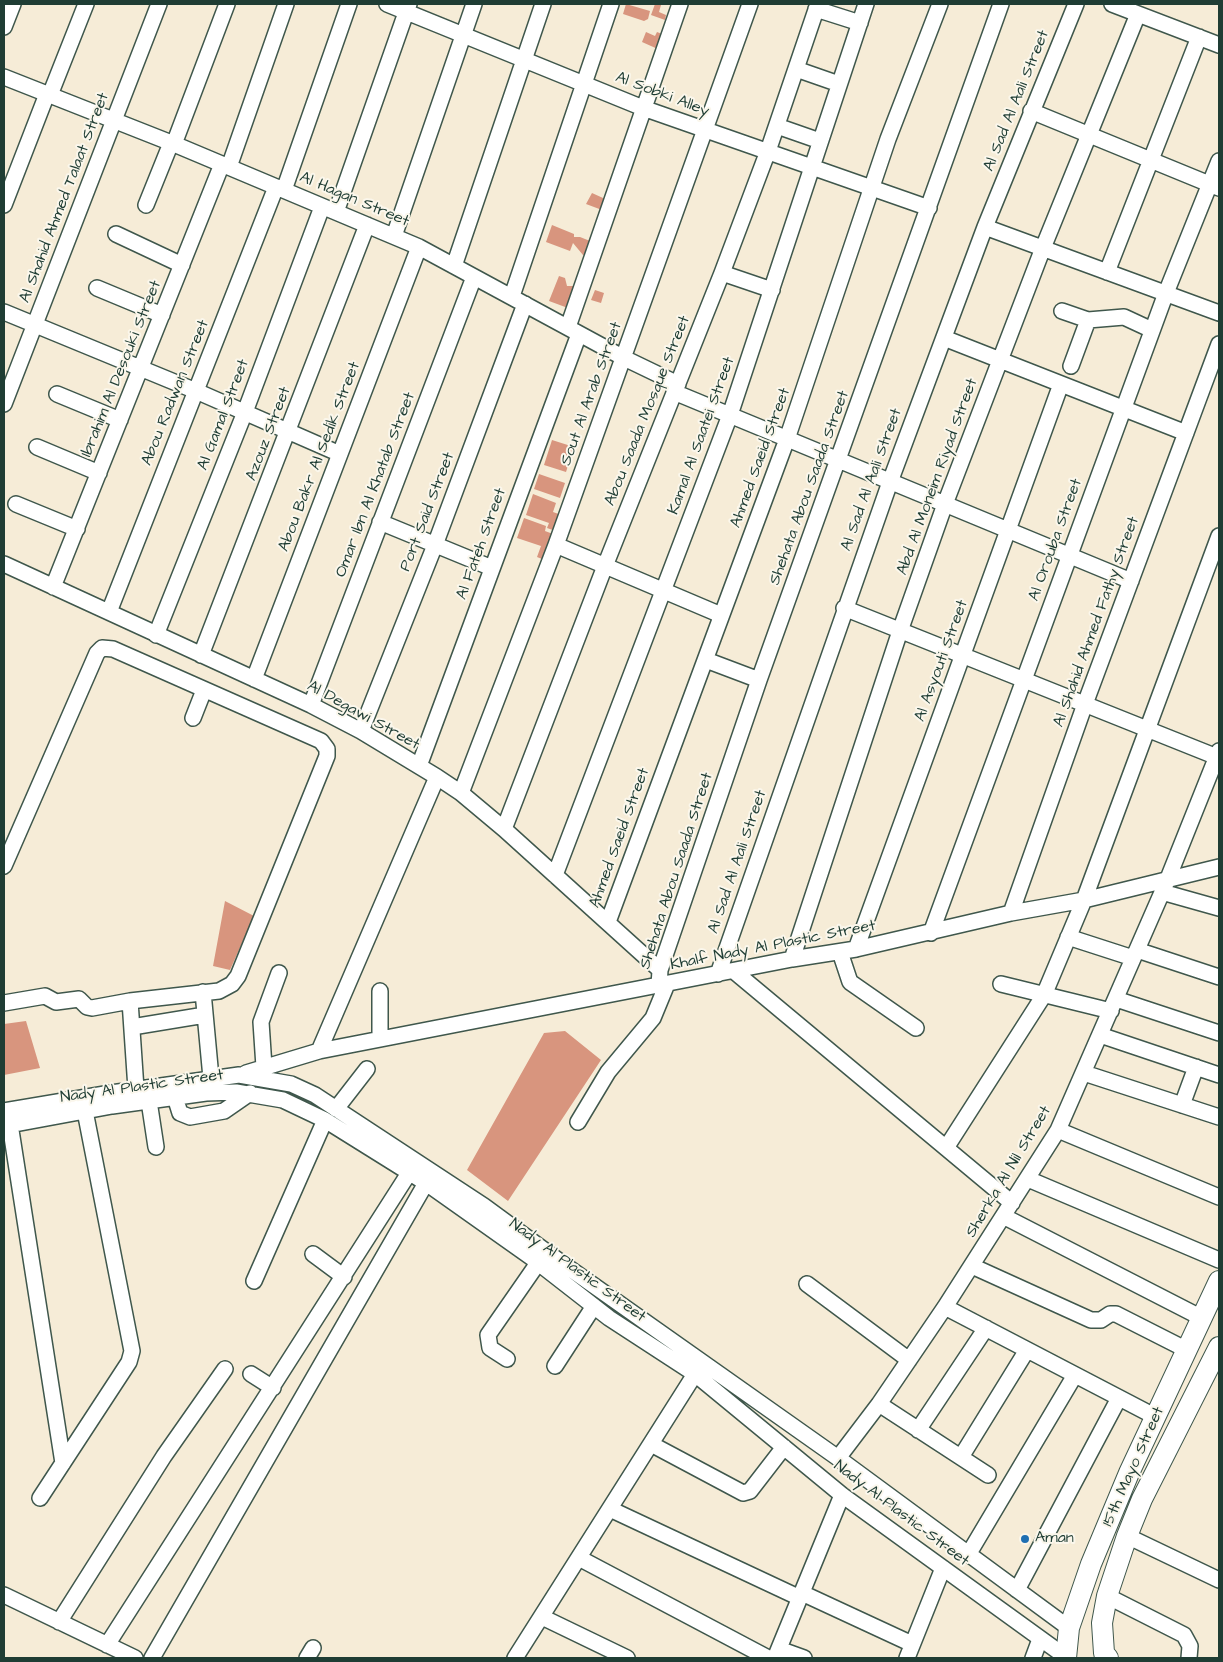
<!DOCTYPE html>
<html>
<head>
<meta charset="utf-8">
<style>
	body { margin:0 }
	#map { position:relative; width:1223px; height:1662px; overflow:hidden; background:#f6ecd7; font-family:"Architects Daughter",sans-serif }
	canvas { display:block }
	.frame { position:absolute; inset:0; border:5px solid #1f3d34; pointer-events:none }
</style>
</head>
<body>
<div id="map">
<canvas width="1223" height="1662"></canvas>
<div class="frame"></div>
</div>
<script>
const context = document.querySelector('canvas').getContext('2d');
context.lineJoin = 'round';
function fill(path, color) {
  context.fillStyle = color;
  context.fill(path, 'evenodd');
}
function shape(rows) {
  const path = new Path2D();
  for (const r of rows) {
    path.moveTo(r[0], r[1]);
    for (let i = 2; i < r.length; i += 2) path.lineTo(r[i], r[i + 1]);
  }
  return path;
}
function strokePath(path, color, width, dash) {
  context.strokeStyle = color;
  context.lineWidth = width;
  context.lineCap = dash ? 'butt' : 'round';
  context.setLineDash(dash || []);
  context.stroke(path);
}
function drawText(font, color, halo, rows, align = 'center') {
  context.font = font + ' "Architects Daughter",sans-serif';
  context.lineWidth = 4;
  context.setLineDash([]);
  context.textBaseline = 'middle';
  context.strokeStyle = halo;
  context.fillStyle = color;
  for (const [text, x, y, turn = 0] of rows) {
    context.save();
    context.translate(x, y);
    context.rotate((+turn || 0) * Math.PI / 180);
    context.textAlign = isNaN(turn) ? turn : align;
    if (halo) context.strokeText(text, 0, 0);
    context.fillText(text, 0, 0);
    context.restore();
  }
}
fill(shape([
	[626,4,650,11,648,19,644,21,623,14],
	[655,4,661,5,659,12,666,15,665,20,651,15],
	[646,32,655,36,657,32,667,36,660,50,642,42],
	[592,193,614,203,610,213,586,204],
	[552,225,574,234,574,237,580,237,600,245,594,259,583,255,573,243,570,251,546,242],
	[559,276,565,278,567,286,575,286,576,311,549,301],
	[595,290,604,293,601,303,591,300],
	[552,440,574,447,566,472,544,465],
	[539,474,565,483,560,498,534,489],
	[533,494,556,503,553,512,570,518,564,534,547,528,549,523,526,515],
	[524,518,546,526,545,531,561,537,552,563,537,557,541,546,517,538],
	[225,901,254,916,230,970,213,966],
	[26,1021,40,1068,4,1075,4,1024],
	[565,1031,601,1060,508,1201,467,1170,544,1033]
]), '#d8957e');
const minor = shape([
	[387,4,643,108,929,208],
	[1112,4,1219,45],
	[816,9,860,23],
	[4,27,13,4],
	[796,69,839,84],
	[4,77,174,144,419,247,624,358,678,384],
	[50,95,86,4],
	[1031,111,1219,188],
	[777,126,820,141],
	[174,144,227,4],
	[229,167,286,4],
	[284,190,349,4],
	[4,205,47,94],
	[146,205,171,143],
	[336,212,409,4],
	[985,227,1219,313],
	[116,234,182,265],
	[394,236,474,4],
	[454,266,543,4],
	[1107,272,1199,37],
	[722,273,772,290],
	[97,288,162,315],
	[512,296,611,4],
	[1062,311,1088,320,1124,317,1152,330],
	[4,312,196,391,340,454],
	[568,327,680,4],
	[944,338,1186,433],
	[1071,366,1088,320],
	[674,392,1131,581],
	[57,394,120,420],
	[4,404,159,4],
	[37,447,99,473],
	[16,504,77,529],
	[380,522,492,568],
	[556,545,721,615],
	[4,564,311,705,361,731,437,777,461,793,504,829,660,970],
	[53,587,222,164],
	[844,608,1217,757],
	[109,612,276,187],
	[156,635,245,412,322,207],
	[201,655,367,225],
	[706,660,759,680],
	[254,679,419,247],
	[311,705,474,277],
	[193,718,204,690],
	[361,731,435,545,525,304],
	[419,766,579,334],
	[461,793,556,545,750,4],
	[504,829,605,566,722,273,768,151,818,4],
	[4,866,97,653,102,648,113,649,321,741,327,749,327,756,238,976,232,984,219,991,130,1001,92,1008,87,1007,79,999,56,1002,45,996,4,1003],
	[555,875,730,415,866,4],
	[1162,892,1219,908],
	[1011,913,1085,704,1219,344],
	[608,922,787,439,888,139,940,4],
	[931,933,1166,293,1219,161],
	[1068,937,1133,958],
	[856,949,1061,384],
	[1137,950,1219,977],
	[840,952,850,982,916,1028],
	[792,959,900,631,945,504,1043,248,1138,14],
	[735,972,1012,1203],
	[718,974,890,482,985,227,1076,4],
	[1001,984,1111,1011],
	[659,986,660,970,759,680,1001,4],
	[203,992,211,1078],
	[1116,999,1219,1033],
	[130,1001,136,1089],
	[132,1027,205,1015],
	[1100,1035,1219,1075],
	[380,1039,380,991],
	[319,1051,437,777],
	[264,1067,261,1022,279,973],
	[246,1073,319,1051,792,959,856,949,1011,913,1084,900,1219,867],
	[1084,1073,1219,1117],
	[175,1097,180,1113,190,1117,224,1111,250,1093],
	[149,1101,156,1147],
	[1182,1105,1196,1067],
	[336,1109,367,1069],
	[4,1111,111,1093,239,1075,291,1084,315,1095,484,1206,559,1261,838,1458,1069,1628],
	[578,1122,608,1072,653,1018,667,984],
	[10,1124,63,1463],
	[4,1126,112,1106,206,1093,236,1092,283,1100,325,1120,426,1183,532,1258,609,1318,695,1374,842,1495,1066,1657],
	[1058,1130,1219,1197],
	[946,1148,1044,995,1084,900,1219,536],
	[1028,1179,1219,1260],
	[1005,1217,1202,1318],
	[313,1254,344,1277],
	[972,1266,1091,1320,1101,1320,1110,1314,1116,1314,1187,1350],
	[254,1281,325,1120],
	[807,1284,909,1360],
	[945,1307,1156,1417],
	[507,1359,490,1348,488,1335,538,1263],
	[555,1366,594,1306],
	[251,1374,273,1388],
	[879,1404,988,1475],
	[918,1430,986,1328],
	[651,1444,743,1493,750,1491,784,1447],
	[961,1457,1027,1350],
	[838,1458,879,1404,945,1307,1058,1130,1167,881,1219,751],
	[40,1498,129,1362,132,1351,85,1111],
	[610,1509,800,1598],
	[1127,1536,1219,1580],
	[968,1555,1075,1375],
	[579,1558,768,1658],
	[1017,1590,1119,1398],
	[802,1593,912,1644],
	[4,1595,135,1658],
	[1107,1596,1184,1635,1190,1646,1189,1658],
	[542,1617,627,1658],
	[59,1622,164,1456,225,1369],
	[107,1645,409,1173],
	[779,1649,804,1658],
	[152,1658,426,1183],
	[307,1658,313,1648],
	[515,1658,695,1374],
	[775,1658,842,1495],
	[907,1658,943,1568],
	[1033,1658,1040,1639]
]);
const major = shape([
	[1066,1658,1069,1628,1091,1564,1129,1473,1219,1281],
	[1108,1658,1104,1653,1102,1623,1107,1596,1127,1536,1142,1499,1219,1347]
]);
strokePath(minor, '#3f574c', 18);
strokePath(major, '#3f574c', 22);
strokePath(minor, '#fff', 15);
strokePath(major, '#fff', 20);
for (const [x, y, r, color] of [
	[1025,1539,5,"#1f6fb2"]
]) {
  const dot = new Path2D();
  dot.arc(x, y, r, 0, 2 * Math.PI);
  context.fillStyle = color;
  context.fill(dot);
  strokePath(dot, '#fbf7ec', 2);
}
drawText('16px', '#1f3d34', '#fbf7ec', [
	["Al Sobki Alley",662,95,21],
	["Al Sad Al Aali Street",1017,101,-68],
	["Al Shahid Ahmed Talaat Street",65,198,-69],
	["Al Hagan Street",354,200,23],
	["Ibrahim Al Desouki Street",122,369,-68],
	["Abou Radwan Street",176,393,-68],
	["Sout Al Arab Street",592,394,-70],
	["Abou Saada Mosque Street",648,411,-68],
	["Al Gamal Street",224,415,-69],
	["Azouz Street",269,434,-69],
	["Kamal Al Saatei Street",702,436,-70],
	["Abou Bakr Al Sedik Street",320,457,-69],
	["Ahmed Saeid Street",761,458,-70],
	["Abd Al Moneim Riyad Street",938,477,-70],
	["Al Sad Al Aali Street",872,480,-70],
	["Omar Ibn Al Khatab Street",376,485,-69],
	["Shehata Abou Saada Street",810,488,-70],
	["Port Said Street",428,512,-69],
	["Al Orouba Street",1056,540,-70],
	["Al Fateh Street",482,544,-70],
	["Al Shahid Ahmed Fathy Street",1097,622,-70],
	["Al Asyouti Street",942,661,-70],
	["Al Degawi Street",363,716,29],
	["Ahmed Saeid Street",620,838,-70],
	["Al Sad Al Aali Street",738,862,-71],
	["Shehata Abou Saada Street",677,871,-72],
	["Khalf Nady Al Plastic Street",773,946,-11],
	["Nady Al Plastic Street",142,1087,-8],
	["Sherka Al Nil Street",1009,1172,-59],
	["Nady Al Plastic Street",577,1271,36],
	["15th Mayo Street",1134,1467,-66],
	["Nady Al Plastic Street",901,1514,37]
]);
drawText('16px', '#1f3d34', '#fbf7ec', [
	["Aman",1035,1539]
], 'left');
</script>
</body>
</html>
